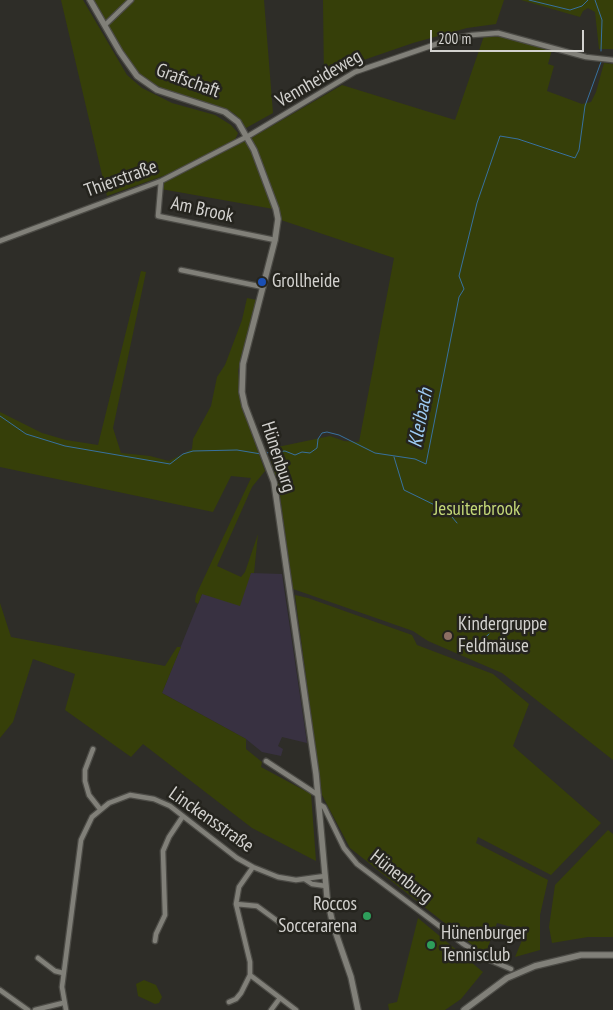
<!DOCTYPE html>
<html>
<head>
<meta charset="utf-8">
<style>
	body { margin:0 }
	#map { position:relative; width:613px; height:1010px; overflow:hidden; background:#2e2d28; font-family:"PT Sans Narrow",sans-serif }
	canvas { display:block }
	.scale { position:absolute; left:430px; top:30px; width:154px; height:22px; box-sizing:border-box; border:2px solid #d3d2cf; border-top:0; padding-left:6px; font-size:15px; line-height:18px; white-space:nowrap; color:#d3d2cf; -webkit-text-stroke:4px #25241e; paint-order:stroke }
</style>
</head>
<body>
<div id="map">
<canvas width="613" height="1010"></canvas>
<div class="scale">200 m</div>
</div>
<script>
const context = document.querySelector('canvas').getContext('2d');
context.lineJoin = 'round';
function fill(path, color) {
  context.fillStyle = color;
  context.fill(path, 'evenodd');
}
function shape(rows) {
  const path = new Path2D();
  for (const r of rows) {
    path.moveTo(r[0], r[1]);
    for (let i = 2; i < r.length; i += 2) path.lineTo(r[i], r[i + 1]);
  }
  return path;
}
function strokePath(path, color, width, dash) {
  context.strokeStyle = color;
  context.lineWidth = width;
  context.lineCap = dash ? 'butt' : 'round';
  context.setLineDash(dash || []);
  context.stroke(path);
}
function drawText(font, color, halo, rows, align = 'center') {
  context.font = font + ' "PT Sans Narrow",sans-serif';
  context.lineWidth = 5;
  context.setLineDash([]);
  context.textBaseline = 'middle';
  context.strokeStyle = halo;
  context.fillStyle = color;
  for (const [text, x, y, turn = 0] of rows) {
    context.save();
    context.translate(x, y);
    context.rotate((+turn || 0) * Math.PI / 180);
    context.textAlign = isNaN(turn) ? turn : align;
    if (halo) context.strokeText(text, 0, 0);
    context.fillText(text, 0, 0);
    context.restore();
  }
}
fill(shape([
	[251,573,282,574,307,743,282,737,278,746,283,749,281,756,262,752,246,739,162,693,202,594]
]), '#383141');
fill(shape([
	[61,0,83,0,127,75,142,88,172,103,215,115,231,125,238,133,234,142,180,170,107,196],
	[94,0,264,0,273,113,246,128,236,115,227,109,172,93,146,80,132,67],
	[323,0,504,0,496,24,467,28,413,43,352,64,324,82],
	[521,0,613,0,613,49,599,49,595,12,588,8,583,11,580,17],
	[484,36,508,37,552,50,548,64,554,66,547,91,582,104,591,102,596,92,604,63,613,64,613,760,502,673,428,641,413,631,293,589,280,496,268,449,330,436,344,441,359,442,394,258,281,220,279,210,161,189,161,183,253,137,342,85,455,120],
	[141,271,146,272,113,428,121,453,150,456,169,461,192,449,193,439,211,406,217,377,225,365,242,320,247,298,257,300,238,371,242,407,265,471,252,487,217,566,241,577,245,572,258,534,254,573,251,573,240,606,202,594,198,604,195,602,196,595,251,478,231,476,213,512,0,467,0,412,42,433,66,440,98,445],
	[295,595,308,598,412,635,417,645,493,674,529,704,513,746,601,823,551,875,478,837,476,843,548,880,540,915,540,950,515,957,526,931,497,923,485,955,350,848,322,795],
	[0,603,11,637,165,666,177,647,181,647,162,693,246,739,246,749,262,762,261,767,311,794,316,861,252,828,143,744,131,757,65,710,75,674,33,659,13,722,0,738],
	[608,830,613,834,613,937,588,937,552,943,549,927,555,885],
	[418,918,483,972,461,999,445,1010,389,1010,388,1004,397,1002],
	[144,980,156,985,162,997,159,1003,155,1004,138,996,136,984]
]), '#363f09');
strokePath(shape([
	[529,0,570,10,582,6,588,0],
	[595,0,602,20,601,51],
	[0,416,26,434,65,446,170,464,183,454,193,451,237,450,261,454],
	[265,453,285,451,295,455,302,452,310,453,317,448,318,439,322,433,327,432,339,435,375,453,415,459,426,464,459,297,464,289,459,276,477,203,500,136,518,139,575,158,579,150,585,106,601,62],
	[394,457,404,490,447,511,457,523],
	[480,642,489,634]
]), '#38719f', 1);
const minor = shape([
	[105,25,131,0],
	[161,181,158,216,275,240],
	[0,241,161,181,250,135,355,72,451,39,472,35,498,33,586,57,613,60],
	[181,270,263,287],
	[93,749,85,770,85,781,89,795,100,809],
	[266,761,318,795],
	[319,804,324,807,344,848,357,864,462,943,487,959,511,969],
	[306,880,312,884,326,886],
	[236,904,257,906,287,928,291,928],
	[155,941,156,934,165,915,163,851,169,837,183,816],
	[38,958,55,971,63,973],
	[250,975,296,1010],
	[0,990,28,1010],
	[229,1002,236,999,241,993,250,975,250,962,236,904,239,887,253,867],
	[35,1010,63,1003],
	[66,1010,62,987,81,840,92,817,109,803,130,795,154,799,170,806,237,858,253,867,278,877,296,880,325,876],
	[271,1010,280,998]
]);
const tertiary = shape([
	[90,0,120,52,137,76,157,90,225,112,238,122,254,150,276,209,278,219,275,240,243,364,242,392,245,406,274,482,316,774,327,897,333,925,351,977,358,1010],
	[464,1010,507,978,535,966,581,955,613,955]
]);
strokePath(minor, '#4c4b46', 7);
strokePath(tertiary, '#4c4b46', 8);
strokePath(minor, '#818079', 4.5);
strokePath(tertiary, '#818079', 5.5);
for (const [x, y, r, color] of [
	[262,282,5,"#1a4fb4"],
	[448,636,5,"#8d6e63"],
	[367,916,5,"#2e9e5b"],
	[431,945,5,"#2e9e5b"]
]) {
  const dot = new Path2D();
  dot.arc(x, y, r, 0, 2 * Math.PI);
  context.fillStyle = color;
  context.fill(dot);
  strokePath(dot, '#25241e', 2);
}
drawText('19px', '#d3d2cf', '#25241e', [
	["Vennheideweg",319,79,-30],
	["Grafschaft",188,81,20],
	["Thierstraße",121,179,-20],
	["Am Brook",202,210,12],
	["Hünenburg",278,457,72],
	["Linckensstraße",211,820,35],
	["Hünenburg",401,877,38]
]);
drawText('19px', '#d3d2cf', '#25241e', [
	["Grollheide",272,282],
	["Kindergruppe",458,625],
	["Feldmäuse",458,647],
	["Roccos",357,905,"right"],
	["Soccerarena",357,927,"right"],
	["Hünenburger",441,934],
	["Tennisclub",441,956]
], 'left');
drawText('19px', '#c4d878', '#25241e', [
	["Jesuiterbrook",477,510]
]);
drawText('italic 20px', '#9eccf4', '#25241e', [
	["Kleibach",421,418,-79]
]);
</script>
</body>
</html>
